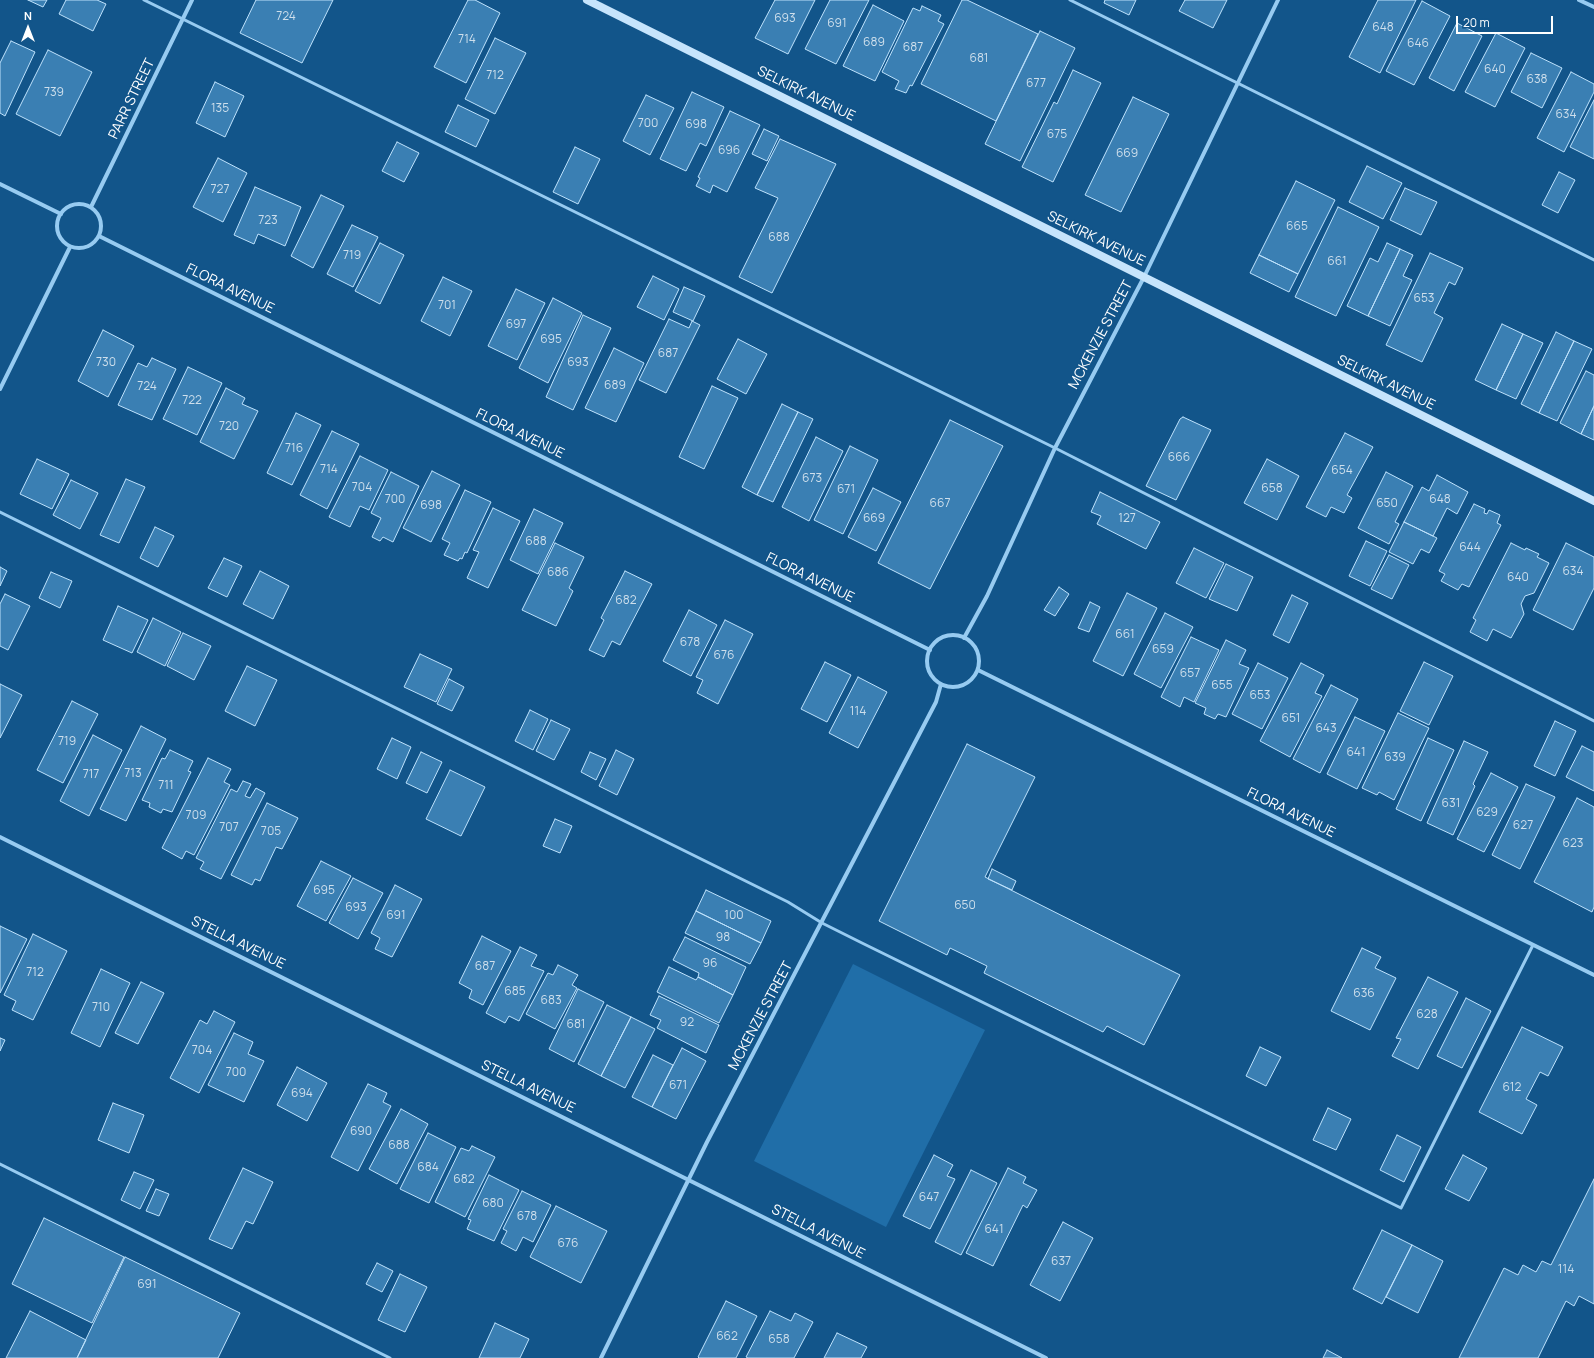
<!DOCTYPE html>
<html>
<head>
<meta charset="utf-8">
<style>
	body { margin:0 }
	#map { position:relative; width:1594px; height:1358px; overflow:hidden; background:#12558a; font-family:Manrope,sans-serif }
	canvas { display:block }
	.north { position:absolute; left:8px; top:8px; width:40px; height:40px; -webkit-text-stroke:3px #12558a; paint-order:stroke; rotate:0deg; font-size:11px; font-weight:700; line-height:16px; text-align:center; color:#fff }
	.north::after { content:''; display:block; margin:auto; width:14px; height:18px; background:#fff; clip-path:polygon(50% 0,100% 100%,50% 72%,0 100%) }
	.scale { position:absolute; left:1456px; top:16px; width:97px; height:18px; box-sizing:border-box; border:2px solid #fff; border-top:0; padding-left:5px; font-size:12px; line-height:14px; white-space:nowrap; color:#fff; -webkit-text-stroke:3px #12558a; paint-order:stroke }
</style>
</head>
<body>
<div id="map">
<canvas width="1594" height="1358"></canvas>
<div class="north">N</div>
<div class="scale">20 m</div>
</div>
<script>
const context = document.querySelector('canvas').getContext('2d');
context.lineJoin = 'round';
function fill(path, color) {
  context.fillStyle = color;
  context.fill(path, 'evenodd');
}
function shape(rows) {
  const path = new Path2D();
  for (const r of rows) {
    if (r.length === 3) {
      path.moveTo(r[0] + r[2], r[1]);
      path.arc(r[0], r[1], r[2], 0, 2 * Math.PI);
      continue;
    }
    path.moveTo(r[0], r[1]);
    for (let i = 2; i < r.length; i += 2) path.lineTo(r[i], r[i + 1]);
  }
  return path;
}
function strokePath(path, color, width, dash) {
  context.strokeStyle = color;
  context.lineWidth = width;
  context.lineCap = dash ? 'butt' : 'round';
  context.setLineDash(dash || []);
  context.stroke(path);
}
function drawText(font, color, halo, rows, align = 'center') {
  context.font = font + ' Manrope,sans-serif';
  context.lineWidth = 3;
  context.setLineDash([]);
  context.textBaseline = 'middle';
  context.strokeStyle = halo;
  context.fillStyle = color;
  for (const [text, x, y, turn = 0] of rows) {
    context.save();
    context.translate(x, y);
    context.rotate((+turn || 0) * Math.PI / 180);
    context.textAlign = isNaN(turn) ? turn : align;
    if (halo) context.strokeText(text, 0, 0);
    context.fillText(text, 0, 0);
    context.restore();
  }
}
fill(shape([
	[853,964,985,1030,886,1227,754,1161]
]), '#206ea8');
const building = shape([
	[28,0,47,0,43,7,28,0],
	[66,0,97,0,106,4,93,31,59,14,66,0],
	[256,0,333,0,302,63,240,33,256,0],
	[468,0,475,0,500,13,466,83,434,67,468,0],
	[775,0,815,0,788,54,755,38,775,0],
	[830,0,869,0,836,64,805,49,830,0],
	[962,0,967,0,1038,34,996,121,921,84,962,0],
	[1105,0,1136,0,1129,15,1104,3,1105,0],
	[1185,0,1227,0,1213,28,1179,11,1185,0],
	[1378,0,1416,0,1380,73,1349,57,1378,0],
	[1422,1,1450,16,1414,85,1386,71,1422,1],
	[873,5,904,21,875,81,843,66,873,5],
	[922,6,941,15,938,21,944,24,912,86,910,85,906,93,895,89,899,81,882,72,913,8,920,11,922,6],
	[1457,23,1482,36,1454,91,1429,78,1457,23],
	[1040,31,1075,48,1020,161,985,144,1040,31],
	[1496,33,1525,48,1495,107,1465,92,1496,33],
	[495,38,526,53,495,114,465,99,495,38],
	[11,41,35,52,5,116,0,113,0,63,11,41],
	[48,50,92,72,60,136,16,114,48,50],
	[1531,53,1562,68,1542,108,1511,92,1531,53],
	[1073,70,1101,83,1053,182,1022,167,1054,102,1057,104,1073,70],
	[1571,72,1594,84,1594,92,1564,152,1537,138,1571,72],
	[215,82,244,96,225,137,196,123,215,82],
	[692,92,724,107,706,146,700,143,686,171,660,159,692,92],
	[646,95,674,108,650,155,623,141,646,95],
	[1133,97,1169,114,1121,212,1085,195,1133,97],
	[1594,100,1594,159,1570,147,1594,100],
	[458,105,489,120,476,147,445,132,458,105],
	[730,111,760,125,727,192,713,185,710,193,696,186,700,178,698,177,730,111],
	[764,129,779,136,767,161,752,154,764,129],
	[780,139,836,164,772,293,739,277,778,198,755,188,780,139],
	[397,142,419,153,404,182,382,171,397,142],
	[575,147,600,159,578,204,553,192,575,147],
	[218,158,247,173,223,222,193,207,218,158],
	[1367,166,1402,183,1383,219,1349,202,1367,166],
	[1559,172,1575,180,1558,213,1542,205,1559,172],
	[1296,181,1335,200,1298,274,1259,255,1296,181],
	[255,187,301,207,285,246,258,234,254,244,234,235,255,187],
	[1405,188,1437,202,1421,235,1390,220,1405,188],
	[321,195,344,206,313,268,291,256,321,195],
	[1338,207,1379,227,1336,316,1295,297,1338,207],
	[352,225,378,237,353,287,327,274,352,225],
	[380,243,404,255,380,304,355,291,380,243],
	[1387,243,1400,249,1368,316,1347,306,1370,258,1378,262,1387,243],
	[1400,249,1413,255,1403,276,1412,280,1390,326,1368,316,1400,249],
	[1430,253,1463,268,1455,285,1449,282,1434,313,1443,318,1422,362,1386,345,1430,253],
	[1259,255,1298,274,1289,292,1250,273,1259,255],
	[653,276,679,289,664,320,637,307,653,276],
	[443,277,472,291,450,336,421,321,443,277],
	[684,287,705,296,693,321,673,312,684,287],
	[516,289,545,303,517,360,488,346,516,289],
	[553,298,582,313,548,383,519,368,553,298],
	[583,315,611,328,573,410,546,397,583,315],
	[669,319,689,328,692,321,700,325,666,393,639,380,669,319],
	[1502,324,1523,334,1496,390,1475,380,1502,324],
	[103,330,134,346,108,397,78,381,103,330],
	[1556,332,1574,341,1539,413,1521,404,1556,332],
	[1523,334,1543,343,1516,399,1496,390,1523,334],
	[738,339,767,354,746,394,717,379,738,339],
	[1574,341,1592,349,1557,421,1539,413,1574,341],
	[614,348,644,363,616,422,585,408,614,348],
	[152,358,176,369,152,420,118,405,138,363,147,367,152,358],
	[188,367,222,383,197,435,163,419,188,367],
	[1586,371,1594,375,1594,406,1581,434,1560,423,1586,371],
	[712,386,738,398,704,469,679,457,712,386],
	[226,388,245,398,242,404,258,411,234,459,200,442,226,388],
	[782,404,798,412,757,495,742,487,782,404],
	[1594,406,1594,440,1581,434,1594,406],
	[798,412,813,419,773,502,757,495,798,412],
	[296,413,321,425,292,485,267,473,296,413],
	[1183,417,1211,430,1176,500,1146,486,1180,419,1183,417],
	[950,420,1003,446,930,589,878,563,950,420],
	[332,431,359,444,327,509,300,495,332,431],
	[1345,433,1373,447,1347,495,1352,498,1344,513,1331,507,1326,517,1306,507,1345,433],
	[816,437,843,451,809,521,782,507,816,437],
	[850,446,878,460,843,534,814,520,850,446],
	[360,456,388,470,369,510,360,506,350,527,329,517,360,456],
	[37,459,69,474,52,509,20,494,37,459],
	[1267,459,1299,476,1277,520,1244,503,1267,459],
	[432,471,460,485,431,542,403,528,432,471],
	[391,472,419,486,393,542,383,537,380,541,372,537,381,518,371,513,391,472],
	[1386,472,1413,486,1395,522,1399,524,1389,544,1358,528,1386,472],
	[1437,475,1468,492,1457,514,1447,508,1433,536,1404,522,1422,487,1429,491,1437,475],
	[126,479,145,487,119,543,100,535,126,479],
	[71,480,98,493,80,529,53,515,71,480],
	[873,488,901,502,876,551,848,537,873,488],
	[465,490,491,502,467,553,465,552,462,559,460,558,458,561,444,555,450,543,442,539,465,490],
	[1100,492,1160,522,1146,549,1097,524,1101,516,1091,512,1100,492],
	[1474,504,1485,509,1484,513,1487,514,1489,510,1500,515,1497,523,1501,525,1469,587,1462,584,1458,590,1441,581,1445,574,1439,571,1474,504],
	[493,508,520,521,488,588,467,578,479,552,473,550,493,508],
	[534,509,563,523,538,574,510,560,534,509],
	[1404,522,1437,538,1429,553,1421,549,1413,564,1389,552,1404,522],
	[155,527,174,536,158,567,140,558,155,527],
	[1366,541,1387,551,1370,586,1349,576,1366,541],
	[555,543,584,557,569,588,573,591,556,626,522,610,555,543],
	[1511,543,1525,550,1526,548,1539,554,1537,557,1549,563,1534,593,1525,596,1521,604,1524,614,1511,638,1493,629,1487,641,1470,632,1476,620,1473,618,1511,543],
	[1566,543,1594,557,1594,588,1573,630,1533,610,1566,543],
	[1194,548,1224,563,1206,598,1176,583,1194,548],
	[1389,555,1409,565,1392,599,1371,589,1389,555],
	[224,558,242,566,227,597,208,588,224,558],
	[1226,564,1253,577,1237,611,1209,599,1226,564],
	[0,567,7,571,0,586,0,567],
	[260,571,289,586,273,619,243,604,260,571],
	[625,571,652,584,620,645,612,641,604,657,589,650,604,620,601,618,625,571],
	[51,572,72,581,60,608,39,598,51,572],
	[1059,587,1069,594,1055,616,1044,610,1059,587],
	[1127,593,1157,608,1123,676,1093,661,1127,593],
	[5,594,30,606,8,650,0,646,0,604,5,594],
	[1292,595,1308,603,1289,643,1273,635,1292,595],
	[1090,602,1100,607,1089,632,1078,628,1090,602],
	[118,606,148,620,132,653,103,640,118,606],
	[689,610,717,625,691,676,663,661,689,610],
	[1165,613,1193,627,1161,688,1134,674,1165,613],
	[153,618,181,632,165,666,137,652,153,618],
	[725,620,753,634,718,704,697,693,703,680,696,677,725,620],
	[183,633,211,646,194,680,167,666,183,633],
	[1191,637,1219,650,1194,702,1184,697,1180,707,1161,697,1191,637],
	[1226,640,1246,650,1239,664,1249,668,1226,717,1218,714,1215,719,1204,714,1206,708,1195,703,1226,640],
	[420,654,452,669,436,702,404,687,420,654],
	[825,662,851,675,827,722,801,709,825,662],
	[1424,662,1453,676,1429,725,1400,711,1424,662],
	[1258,663,1288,678,1262,729,1232,714,1258,663],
	[1301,663,1324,675,1315,693,1322,696,1290,757,1260,741,1301,663],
	[247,666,277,680,255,726,225,711,247,666],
	[858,677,887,692,858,748,829,733,858,677],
	[449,679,464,687,452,711,437,704,449,679],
	[0,684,22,695,0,738,0,684],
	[1331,685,1358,699,1320,773,1293,759,1331,685],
	[72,701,98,714,63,783,37,770,72,701],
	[530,710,548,719,533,750,515,741,530,710],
	[1398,713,1429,728,1394,800,1379,792,1377,795,1362,788,1398,713],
	[1355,717,1385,731,1357,789,1327,774,1355,717],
	[551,720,570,729,554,760,536,751,551,720],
	[1555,721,1576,731,1555,776,1534,766,1555,721],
	[141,726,166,739,126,821,100,809,141,726],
	[93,735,122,750,89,816,60,801,93,735],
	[392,738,411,747,397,779,377,769,392,738],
	[1428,738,1454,750,1421,821,1396,809,1428,738],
	[1464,741,1488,752,1473,784,1475,786,1453,835,1427,823,1464,741],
	[967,744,1035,777,985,877,1180,975,1144,1045,1107,1026,1103,1032,984,973,987,966,950,948,947,955,879,921,967,744],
	[1582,746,1594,752,1594,791,1566,777,1582,746],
	[170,750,193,761,188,771,191,772,172,812,163,809,161,813,149,807,150,803,142,800,162,758,165,759,170,750],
	[616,750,634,759,617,795,599,786,616,750],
	[421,752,442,762,427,793,406,783,421,752],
	[590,752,606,759,596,780,581,772,590,752],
	[208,758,231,769,224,782,230,785,194,855,186,851,182,859,162,848,208,758],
	[450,770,485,787,461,836,426,819,450,770],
	[1491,773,1518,787,1484,852,1457,839,1491,773],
	[243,781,251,784,245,796,250,798,256,788,265,793,221,879,200,869,204,862,196,858,231,789,237,792,243,781],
	[1526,784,1555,797,1520,869,1492,855,1526,784],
	[1577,798,1594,807,1594,907,1592,912,1534,882,1577,798],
	[267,803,298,818,282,849,276,847,260,881,255,879,252,885,231,875,267,803],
	[555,819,572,826,560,853,543,846,555,819],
	[321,861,351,876,326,921,297,906,321,861],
	[992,869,1016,881,1012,890,988,879,992,869],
	[353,878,383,893,358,939,329,923,353,878],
	[395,885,422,899,392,957,375,949,380,938,371,933,395,885],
	[706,890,771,921,761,943,696,911,706,890],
	[696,911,761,943,750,964,685,933,696,911],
	[0,926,27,939,0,993,0,926],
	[33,934,67,951,33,1020,12,1010,16,1001,4,995,33,934],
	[482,936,511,951,483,1005,469,998,472,990,459,983,482,936],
	[685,937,746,967,733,995,698,977,699,973,673,960,685,937],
	[520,947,537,955,531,966,544,971,519,1021,509,1016,505,1023,486,1013,520,947],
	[1362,948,1381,957,1375,968,1396,978,1370,1030,1331,1011,1362,948],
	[558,965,578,975,572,985,577,988,555,1029,526,1014,548,973,553,975,558,965],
	[669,967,696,980,698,977,733,995,719,1023,657,992,669,967],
	[101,969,130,983,100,1047,71,1033,101,969],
	[1428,977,1458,992,1418,1069,1392,1056,1401,1039,1396,1038,1428,977],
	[141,982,164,993,138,1044,115,1033,141,982],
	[578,989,604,1002,574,1062,549,1049,578,989],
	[659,996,719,1025,706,1053,657,1028,661,1020,650,1015,659,996],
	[1466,998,1491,1011,1462,1068,1437,1056,1466,998],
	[607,1005,631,1017,601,1076,578,1064,607,1005],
	[214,1011,235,1022,199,1093,170,1078,200,1020,207,1024,214,1011],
	[631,1017,655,1029,625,1088,601,1076,631,1017],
	[1522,1027,1563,1047,1548,1076,1540,1072,1526,1099,1537,1105,1522,1134,1479,1112,1522,1027],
	[234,1033,253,1042,248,1054,264,1061,244,1102,208,1085,234,1033],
	[0,1038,5,1040,0,1051,0,1038],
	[1260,1047,1281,1057,1266,1086,1246,1076,1260,1047],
	[682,1048,706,1061,676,1119,652,1107,682,1048],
	[653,1055,673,1065,652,1107,632,1097,653,1055],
	[297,1067,327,1083,307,1121,277,1105,297,1067],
	[368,1084,387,1093,383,1102,391,1106,358,1171,331,1157,368,1084],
	[113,1103,144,1115,129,1153,98,1140,113,1103],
	[1328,1108,1351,1119,1336,1150,1313,1140,1328,1108],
	[401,1109,428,1124,397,1184,369,1169,401,1109],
	[428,1133,456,1147,429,1203,400,1189,428,1133],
	[1397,1135,1421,1147,1404,1182,1380,1170,1397,1135],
	[472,1146,495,1157,465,1217,435,1202,461,1148,469,1151,472,1146],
	[934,1155,953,1165,947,1176,955,1179,930,1229,903,1216,934,1155],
	[1463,1155,1487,1168,1469,1201,1445,1189,1463,1155],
	[243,1168,273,1182,253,1224,246,1221,232,1249,209,1239,243,1168],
	[1008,1168,1026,1177,1023,1183,1037,1190,1027,1208,1023,1205,993,1266,966,1253,1008,1168],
	[971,1170,997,1183,961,1255,935,1242,971,1170],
	[134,1172,154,1180,140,1209,121,1200,134,1172],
	[489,1175,519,1190,494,1241,467,1229,471,1220,468,1219,489,1175],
	[1594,1179,1594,1304,1579,1296,1574,1306,1566,1301,1538,1358,1459,1358,1504,1268,1518,1275,1523,1265,1536,1272,1542,1261,1551,1265,1594,1179],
	[156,1189,169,1194,159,1216,146,1211,156,1189],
	[522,1191,551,1205,533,1242,523,1237,516,1251,501,1243,507,1231,503,1229,522,1191],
	[556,1206,607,1231,581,1283,530,1257,556,1206],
	[44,1218,124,1257,92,1323,12,1284,44,1218],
	[1063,1222,1093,1238,1060,1301,1030,1285,1063,1222],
	[1382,1230,1412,1245,1382,1304,1353,1289,1382,1230],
	[1412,1245,1443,1261,1418,1313,1386,1297,1412,1245],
	[125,1257,240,1313,218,1358,77,1358,125,1257],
	[377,1263,393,1271,382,1292,366,1284,377,1263],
	[400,1274,427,1287,405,1332,378,1320,400,1274],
	[726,1301,757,1316,736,1358,699,1358,698,1357,726,1301],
	[30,1311,86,1340,77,1358,6,1358,30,1311],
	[770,1311,791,1321,795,1313,813,1322,794,1358,748,1358,746,1357,770,1311],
	[495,1323,529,1339,520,1358,479,1358,495,1323],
	[837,1333,867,1347,861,1358,824,1358,837,1333],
	[1327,1350,1342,1358,1323,1358,1327,1350]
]);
fill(building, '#3a7fb3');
strokePath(building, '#bee2fc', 1);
strokePath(shape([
	[144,0,1055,448,1594,721],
	[1070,0,1594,260],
	[0,512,788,902,822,923,862,943,1401,1208,1533,945],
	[0,1164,390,1358]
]), '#97cbf1', 3);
strokePath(shape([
	[1579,0,1594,7],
	[0,184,61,214],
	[79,226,22],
	[91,207,192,0],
	[99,236,930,650],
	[0,389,70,247],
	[953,661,26],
	[964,638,987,596,1055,448,1144,277,1278,0],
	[978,670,1594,975],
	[0,837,1046,1358],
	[601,1358,707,1142,936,702,941,684]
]), '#97cbf1', 4);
strokePath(shape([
	[587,0,1594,501]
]), '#c6e4fc', 8);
drawText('12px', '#cedfec', null, [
	["724",286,17],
	["693",785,19],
	["691",837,24],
	["648",1383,28],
	["714",467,40],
	["689",874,43],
	["646",1418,44],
	["687",913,48],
	["681",979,59],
	["640",1495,70],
	["712",495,76],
	["638",1537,80],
	["677",1036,84],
	["739",54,93],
	["135",220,109],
	["634",1566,115],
	["700",648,124],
	["698",696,125],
	["675",1057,135],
	["696",729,151],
	["669",1127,154],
	["727",220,190],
	["723",268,221],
	["665",1297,227],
	["688",779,238],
	["719",352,256],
	["661",1337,262],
	["653",1424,299],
	["701",447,306],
	["697",516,325],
	["695",551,340],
	["687",668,354],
	["730",106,363],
	["693",578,363],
	["689",615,386],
	["724",147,387],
	["722",192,401],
	["720",229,427],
	["716",294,449],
	["666",1179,458],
	["714",329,470],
	["654",1342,471],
	["673",812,479],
	["704",362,488],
	["658",1272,489],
	["671",846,490],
	["700",395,500],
	["648",1440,500],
	["667",940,504],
	["650",1387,504],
	["698",431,506],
	["669",874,519],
	["127",1127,519],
	["688",536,542],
	["644",1470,548],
	["634",1573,572],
	["686",558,573],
	["640",1518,578],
	["682",626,601],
	["661",1125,635],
	["678",690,643],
	["659",1163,650],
	["676",724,656],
	["657",1190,674],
	["655",1222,686],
	["653",1260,696],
	["114",858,712],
	["651",1291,719],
	["643",1326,729],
	["719",67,742],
	["641",1356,753],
	["639",1395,758],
	["713",133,774],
	["717",91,775],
	["711",166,786],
	["631",1451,804],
	["629",1487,813],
	["709",196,816],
	["627",1523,826],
	["707",229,828],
	["705",271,832],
	["623",1573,844],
	["695",324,891],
	["650",965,906],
	["693",356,908],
	["691",396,916],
	["100",734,916],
	["98",723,938],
	["96",710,964],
	["687",485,967],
	["712",35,973],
	["685",515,992],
	["636",1364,994],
	["683",551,1001],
	["710",101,1008],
	["628",1427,1015],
	["92",687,1023],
	["681",576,1025],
	["704",202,1051],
	["700",236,1073],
	["671",678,1086],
	["612",1512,1088],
	["694",302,1094],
	["690",361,1132],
	["688",399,1146],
	["684",428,1168],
	["682",464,1180],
	["647",929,1198],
	["680",493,1204],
	["678",527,1217],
	["641",994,1230],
	["676",568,1244],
	["637",1061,1262],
	["114",1566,1270],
	["691",147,1285],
	["662",727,1337],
	["658",779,1340]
]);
drawText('14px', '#fff', '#12558a', [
	["SELKIRK AVENUE",806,94,26],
	["PARR STREET",132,99,-64],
	["SELKIRK AVENUE",1096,239,26],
	["FLORA AVENUE",230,289,26],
	["MCKENZIE STREET",1101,335,-62],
	["SELKIRK AVENUE",1386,383,26],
	["FLORA AVENUE",520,434,26],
	["FLORA AVENUE",810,578,26],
	["FLORA AVENUE",1291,813,26],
	["STELLA AVENUE",238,943,26],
	["MCKENZIE STREET",761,1016,-62],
	["STELLA AVENUE",528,1087,26],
	["STELLA AVENUE",818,1232,27]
]);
</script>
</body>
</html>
